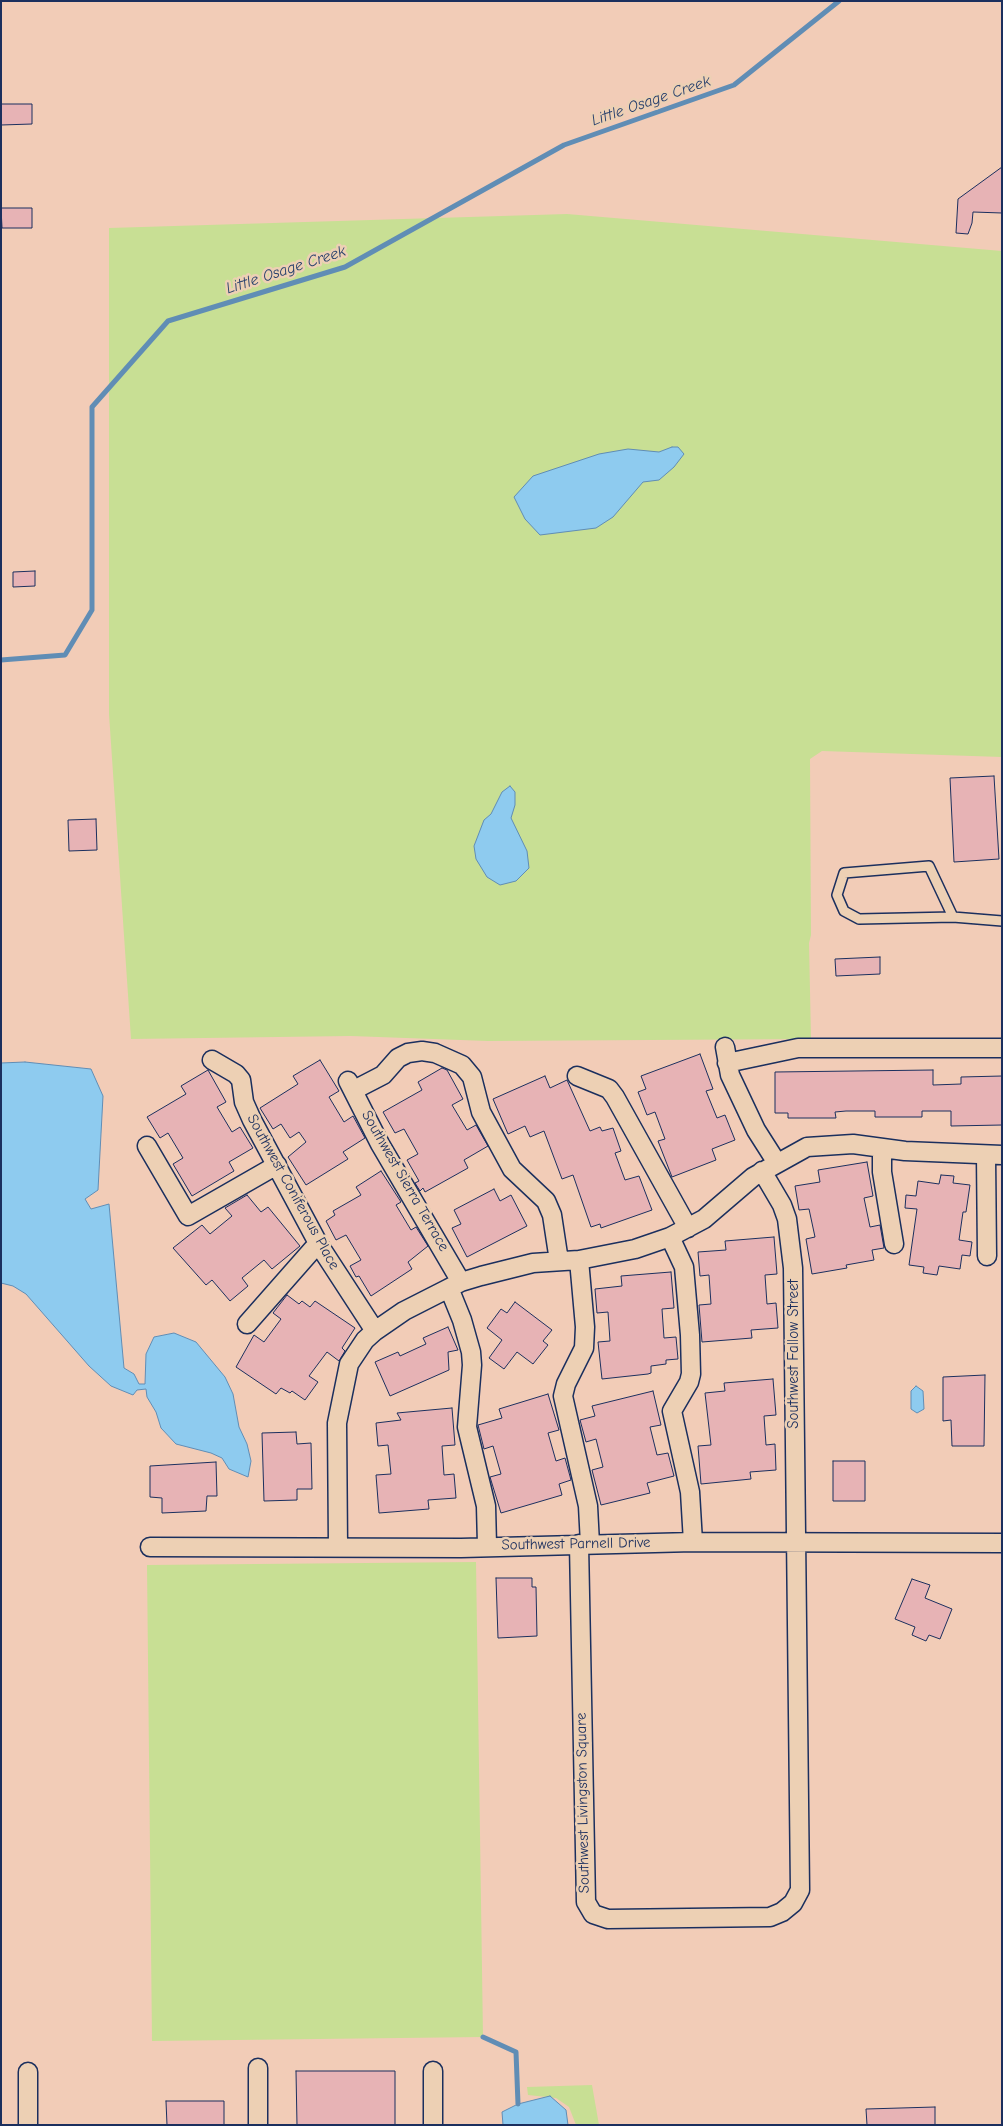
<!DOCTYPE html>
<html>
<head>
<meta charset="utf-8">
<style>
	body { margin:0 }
	#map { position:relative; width:1003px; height:2126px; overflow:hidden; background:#f2ccb7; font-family:"Comic Neue",sans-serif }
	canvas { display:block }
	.frame { position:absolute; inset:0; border:2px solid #1b2f5e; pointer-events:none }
</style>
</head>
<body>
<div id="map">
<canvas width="1003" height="2126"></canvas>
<div class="frame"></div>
</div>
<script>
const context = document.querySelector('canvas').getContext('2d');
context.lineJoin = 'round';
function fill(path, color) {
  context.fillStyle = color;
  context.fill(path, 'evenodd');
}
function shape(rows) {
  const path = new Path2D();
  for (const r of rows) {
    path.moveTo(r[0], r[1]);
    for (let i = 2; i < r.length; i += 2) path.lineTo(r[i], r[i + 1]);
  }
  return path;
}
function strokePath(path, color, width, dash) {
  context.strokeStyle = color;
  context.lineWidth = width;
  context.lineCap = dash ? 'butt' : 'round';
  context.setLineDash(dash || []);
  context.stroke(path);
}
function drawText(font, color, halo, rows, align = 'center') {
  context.font = font + ' "Comic Neue",sans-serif';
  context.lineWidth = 5;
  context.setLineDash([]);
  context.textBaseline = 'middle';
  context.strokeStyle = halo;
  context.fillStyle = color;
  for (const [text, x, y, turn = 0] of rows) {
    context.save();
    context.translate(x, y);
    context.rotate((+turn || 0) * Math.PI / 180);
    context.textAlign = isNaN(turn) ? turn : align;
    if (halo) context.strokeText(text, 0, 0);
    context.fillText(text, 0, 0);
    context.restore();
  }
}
fill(shape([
	[567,214,1002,251,1002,757,822,751,810,759,811,935,809,943,811,1039,488,1041,351,1036,131,1039,109,714,109,228],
	[476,1562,483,2037,152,2041,147,1565],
	[592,2085,599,2125,576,2125,569,2107,556,2098,528,2095,527,2087]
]), '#c8df94');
const water = shape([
	[672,447,678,447,684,454,674,467,659,480,643,482,613,517,596,528,540,535,525,519,514,497,533,476,599,454,628,449,659,452,672,447],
	[510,786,515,792,515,805,511,818,527,851,529,868,516,881,500,885,487,877,476,859,474,846,484,820,491,814,502,792,510,786],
	[25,1062,91,1069,103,1096,98,1190,85,1199,91,1209,109,1204,124,1368,134,1374,139,1384,145,1384,146,1354,154,1337,174,1333,196,1342,225,1377,233,1394,239,1427,247,1444,251,1461,248,1477,229,1469,222,1458,211,1453,176,1444,161,1428,156,1412,147,1397,146,1389,137,1390,133,1395,111,1386,89,1366,26,1294,13,1286,1,1283,1,1063,25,1062],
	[916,1386,923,1391,924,1409,917,1413,911,1409,911,1391,916,1386],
	[550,2096,566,2110,568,2125,503,2125,502,2112,518,2104,550,2096]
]);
fill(water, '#8ecbef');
strokePath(water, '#608db5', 1);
strokePath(shape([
	[1,660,65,655,92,610,92,407,168,321,345,267,564,145,734,85,839,1],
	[483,2037,516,2052,518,2104]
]), '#608db5', 5);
const building = shape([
	[1,104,32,104,32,124,1,125,1,104],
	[1002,167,1002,213,973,212,972,223,968,234,956,233,958,199,1002,167],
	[1,208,32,208,32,228,2,228,1,208],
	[35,571,35,586,13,587,13,572,35,571],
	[994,776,999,859,954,862,950,778,994,776],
	[96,819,97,850,69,851,68,820,96,819],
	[880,957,880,974,836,976,835,959,880,957],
	[700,1054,713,1089,706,1091,717,1118,725,1115,735,1140,712,1149,716,1160,672,1177,658,1141,665,1139,655,1112,647,1115,638,1092,646,1089,641,1076,700,1054],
	[320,1060,339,1091,329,1097,344,1122,353,1116,365,1138,343,1152,348,1159,306,1185,288,1157,306,1142,299,1132,290,1138,281,1124,273,1129,260,1108,298,1084,293,1076,320,1060],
	[442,1068,447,1070,463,1099,452,1105,467,1130,476,1125,488,1146,464,1160,468,1168,425,1192,423,1188,420,1191,415,1183,419,1181,407,1160,418,1154,404,1129,395,1133,383,1112,422,1090,418,1082,442,1068],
	[208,1070,226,1102,217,1107,232,1132,240,1127,253,1148,229,1162,234,1171,192,1196,173,1164,183,1158,168,1133,160,1138,147,1117,186,1094,181,1086,208,1070],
	[933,1070,933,1085,961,1084,961,1077,1002,1076,1002,1125,951,1126,951,1111,922,1111,922,1117,875,1117,875,1111,846,1111,835,1112,836,1118,788,1118,788,1113,775,1113,775,1072,933,1070],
	[545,1076,550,1088,567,1080,590,1131,600,1127,602,1131,613,1128,621,1151,615,1153,625,1180,639,1176,652,1210,601,1228,600,1224,591,1227,573,1175,562,1179,544,1131,530,1137,525,1126,508,1134,493,1099,545,1076],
	[867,1162,873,1196,864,1198,870,1227,880,1225,884,1248,872,1250,874,1260,846,1265,847,1268,812,1274,806,1239,815,1237,809,1209,799,1210,795,1186,820,1182,818,1170,867,1162],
	[381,1171,401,1202,396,1205,411,1230,416,1227,428,1246,408,1262,412,1269,371,1296,359,1276,356,1277,350,1266,361,1260,346,1235,336,1240,326,1221,335,1215,333,1211,361,1195,356,1187,381,1171],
	[941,1175,954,1176,953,1183,970,1185,966,1212,963,1212,959,1240,972,1242,970,1256,962,1255,960,1269,939,1266,937,1275,923,1273,924,1267,909,1265,917,1209,905,1208,906,1195,916,1196,918,1181,939,1184,941,1175],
	[494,1189,500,1201,511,1195,527,1226,467,1257,452,1228,461,1224,454,1210,494,1189],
	[247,1195,261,1212,268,1207,300,1246,272,1269,264,1260,242,1278,248,1286,230,1301,212,1280,206,1285,173,1248,202,1225,210,1234,232,1216,225,1208,247,1195],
	[774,1237,777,1274,765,1275,767,1304,776,1303,778,1328,751,1330,752,1338,702,1342,699,1305,711,1304,709,1275,700,1276,698,1252,726,1250,725,1241,774,1237],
	[671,1272,674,1308,662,1309,664,1338,676,1337,678,1359,666,1360,666,1364,651,1366,651,1373,648,1374,602,1379,598,1342,610,1341,608,1312,597,1313,595,1289,622,1286,621,1276,671,1272],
	[287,1295,299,1304,302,1301,310,1307,315,1301,355,1328,342,1348,345,1351,339,1361,327,1352,309,1376,318,1382,305,1400,292,1391,290,1393,281,1388,276,1394,236,1367,254,1335,264,1342,281,1319,273,1313,287,1295],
	[515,1302,552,1330,543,1341,548,1345,533,1364,517,1352,504,1369,489,1358,502,1340,487,1328,501,1309,507,1313,515,1302],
	[448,1327,458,1350,448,1352,449,1370,390,1396,375,1362,398,1352,400,1356,426,1344,423,1338,448,1327],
	[985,1375,984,1446,952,1446,951,1420,943,1421,943,1377,985,1375],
	[773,1379,776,1415,764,1416,766,1445,775,1444,776,1470,750,1472,751,1479,701,1484,698,1446,711,1445,705,1393,725,1391,724,1383,773,1379],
	[653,1391,661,1425,650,1427,657,1455,668,1453,674,1476,647,1483,650,1493,601,1505,592,1470,603,1467,596,1439,586,1442,580,1420,595,1416,592,1406,653,1391],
	[548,1394,559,1430,548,1433,556,1461,565,1458,571,1480,559,1484,562,1495,501,1513,490,1477,501,1474,493,1446,484,1449,478,1425,502,1418,499,1409,548,1394],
	[452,1408,455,1445,442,1446,444,1475,454,1474,456,1498,428,1500,429,1509,379,1513,376,1475,391,1474,388,1445,378,1446,376,1423,401,1420,397,1413,452,1408],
	[296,1432,297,1444,311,1443,312,1489,297,1489,297,1500,264,1501,262,1433,296,1432],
	[833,1461,865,1461,865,1501,833,1501,833,1461],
	[216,1462,217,1496,207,1496,206,1511,162,1513,162,1498,150,1497,150,1466,216,1462],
	[496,1578,532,1578,532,1587,536,1587,537,1636,498,1638,496,1578],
	[912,1579,930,1585,925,1598,952,1609,940,1639,929,1635,926,1641,912,1635,915,1627,895,1619,912,1579],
	[296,2071,395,2071,395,2125,297,2125,296,2071],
	[166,2101,224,2101,224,2125,167,2125,166,2101],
	[935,2107,935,2125,867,2125,866,2109,935,2107]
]);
fill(building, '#e7b3b5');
strokePath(building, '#1b2f5e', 1);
const service = shape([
	[953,917,929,866,844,873,837,895,844,911,859,919,953,917,1002,921]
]);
const minor = shape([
	[725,1047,730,1075,756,1130,777,1163],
	[212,1060,236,1074,241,1080,244,1102,252,1120,319,1245,375,1331],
	[727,1063,798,1048,1002,1048],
	[577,1076,609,1089,615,1097,688,1228],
	[348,1081,380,1144,461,1282],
	[354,1090,383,1075,398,1058,408,1053,422,1051,435,1053,462,1065,472,1077,481,1112,512,1169,546,1201,552,1215,559,1261],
	[147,1146,188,1216,277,1165],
	[882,1148,882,1172,894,1244],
	[986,1156,987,1256],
	[670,1237,684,1267,690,1335,691,1374,689,1382,672,1411,690,1492,693,1542],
	[579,1260,585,1327,584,1348,566,1384,563,1396,588,1506,590,1544],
	[449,1288,462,1320,471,1352,472,1365,467,1427,486,1506,487,1545],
	[247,1324,313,1249,319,1245],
	[579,1544,586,1902,593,1914,608,1919,770,1917,782,1912,793,1903,800,1890,793,1268,787,1219,782,1205,762,1171],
	[338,1546,337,1423,349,1364,365,1340,375,1331,404,1311,461,1282,481,1276,533,1263,579,1260,635,1249,670,1237,704,1219,753,1177,807,1147,853,1144,905,1151,1002,1155],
	[150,1547,461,1548,693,1542,1002,1543],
	[258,2068,258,2125],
	[433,2071,433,2125],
	[28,2125,28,2072]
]);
strokePath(service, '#1b2f5e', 12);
strokePath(minor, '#1b2f5e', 21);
strokePath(service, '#edd0b4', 9);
strokePath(minor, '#edd0b4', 18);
drawText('15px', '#1b2f5e', '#edd0b4', [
	["Southwest Sierra Terrace",405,1181,60],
	["Southwest Coniferous Place",293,1192,61],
	["Southwest Fallow Street",794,1354,-90],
	["Southwest Parnell Drive",576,1544,-1],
	["Southwest Livingston Square",583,1803,-91]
]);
drawText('italic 16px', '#263f6c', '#edd0b4', [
	["Little Osage Creek",651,101,-19],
	["Little Osage Creek",286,270,-18]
]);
</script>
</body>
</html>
